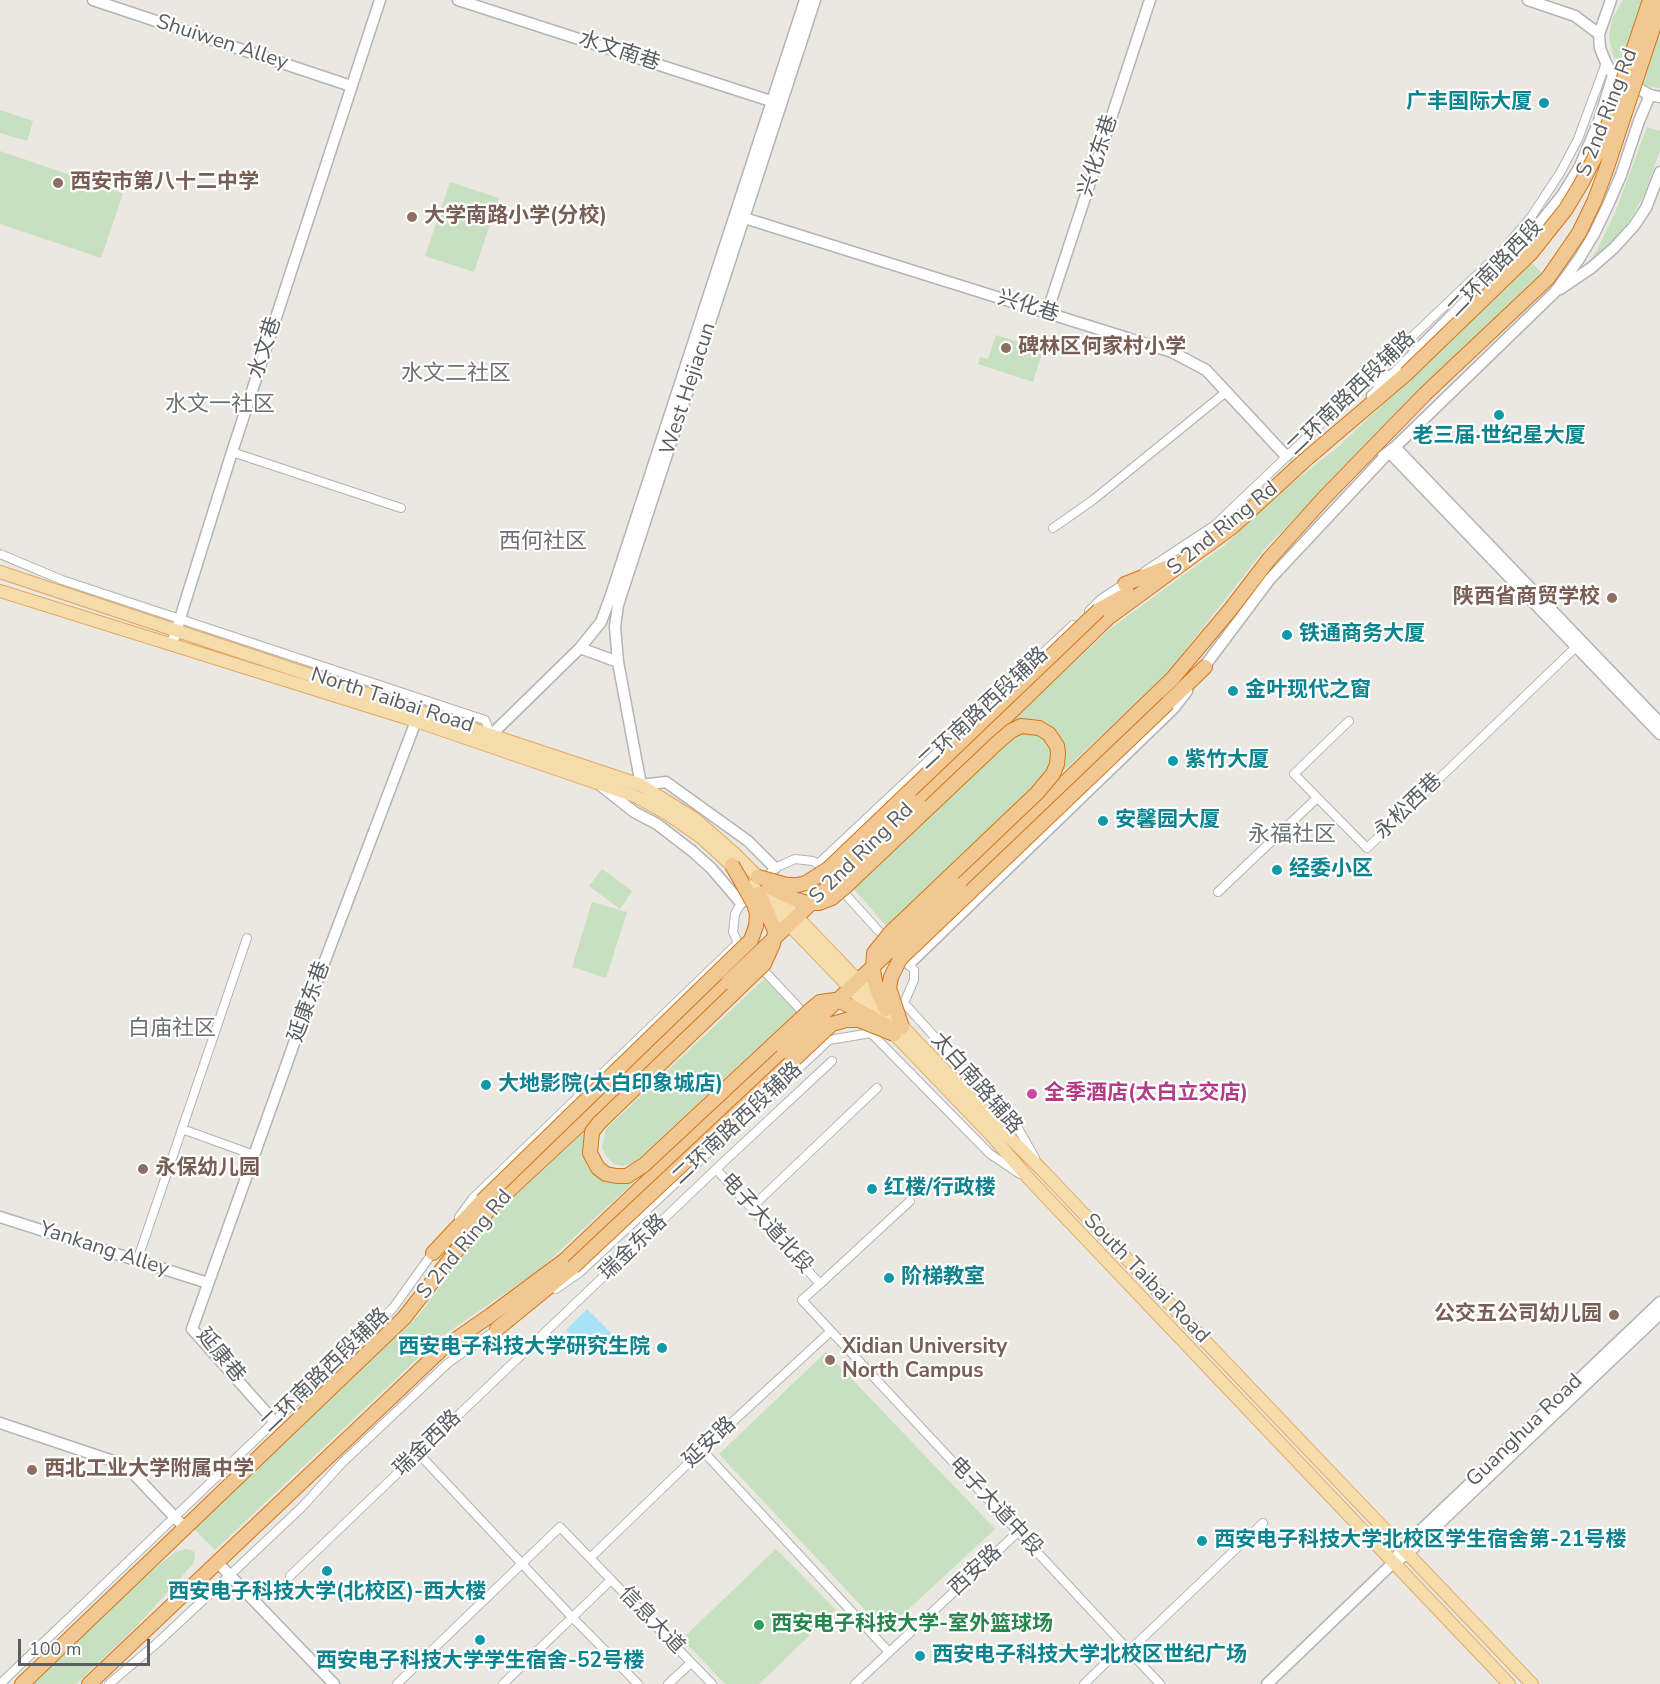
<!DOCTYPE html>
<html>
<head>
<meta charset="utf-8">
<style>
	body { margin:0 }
	#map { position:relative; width:1660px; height:1684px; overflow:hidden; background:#ebe7e1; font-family:"Nunito Sans",sans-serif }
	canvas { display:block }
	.scale { position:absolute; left:18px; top:1639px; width:132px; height:27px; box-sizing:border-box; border:3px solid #5a5e60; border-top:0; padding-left:8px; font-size:18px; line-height:21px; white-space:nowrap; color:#5a5e60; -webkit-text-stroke:4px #fff; paint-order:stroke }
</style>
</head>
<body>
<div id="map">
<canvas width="1660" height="1684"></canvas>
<div class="scale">100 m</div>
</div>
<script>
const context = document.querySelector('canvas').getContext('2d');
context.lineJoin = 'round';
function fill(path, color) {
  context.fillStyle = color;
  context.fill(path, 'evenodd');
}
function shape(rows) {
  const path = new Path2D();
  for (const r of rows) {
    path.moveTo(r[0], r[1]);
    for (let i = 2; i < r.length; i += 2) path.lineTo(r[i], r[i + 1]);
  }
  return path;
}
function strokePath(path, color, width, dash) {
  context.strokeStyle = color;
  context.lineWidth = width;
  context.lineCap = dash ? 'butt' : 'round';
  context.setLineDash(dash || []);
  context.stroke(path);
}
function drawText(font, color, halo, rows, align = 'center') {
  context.font = font + ' "Nunito Sans","Noto Sans SC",sans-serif';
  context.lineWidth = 4.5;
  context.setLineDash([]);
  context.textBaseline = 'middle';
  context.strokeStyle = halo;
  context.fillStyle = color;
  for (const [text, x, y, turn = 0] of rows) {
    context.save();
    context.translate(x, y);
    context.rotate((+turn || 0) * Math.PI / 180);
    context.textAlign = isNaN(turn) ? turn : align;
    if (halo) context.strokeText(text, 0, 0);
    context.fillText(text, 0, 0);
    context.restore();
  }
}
fill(shape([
	[1623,0,1660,0,1660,88,1651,87,1635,81,1622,70,1613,55,1609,37,1612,19],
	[0,110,33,121,27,141,0,133],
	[1647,127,1660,131,1660,151,1644,195,1634,213,1623,230,1611,244,1587,265,1597,250,1615,213],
	[0,151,123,193,101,258,0,224],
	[450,182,499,198,474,272,425,256],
	[1532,263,1542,273,1517,301,1267,546,1166,675,1059,775,1064,756,1040,723,1031,720,1012,721,1111,628,1225,545,1287,487,1337,448],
	[996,335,1043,350,1033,382,978,364,980,357,988,359],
	[1027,732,1036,733,1049,742,1054,757,1046,775,887,927,852,887,1015,735],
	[602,869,632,891,620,909,589,886],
	[592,902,627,912,606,978,572,967],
	[764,979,796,1012,637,1160,630,1164,622,1166,614,1164,607,1157,602,1148,606,1129],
	[585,1130,583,1145,587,1166,596,1174,622,1181,636,1180,540,1269,438,1339,215,1550,193,1528,418,1316,497,1212],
	[826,1352,995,1529,885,1631,719,1454],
	[186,1549,191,1550,194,1552,195,1556,193,1564,135,1628,76,1684,30,1684,127,1591,174,1553],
	[776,1549,836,1610,759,1684,725,1684,682,1639]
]), '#c6e0c0');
fill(shape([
	[587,1309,614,1336,593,1357,566,1330]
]), '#a7e2f6');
const street = shape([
	[232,452,401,508],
	[1053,528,1093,500,1226,392],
	[0,554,62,580,485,720,491,735],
	[1145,571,1215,525,1504,249,1531,217,1560,173,1578,139,1606,63],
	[1089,611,1101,599,1127,582],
	[1349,721,1294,774,1367,848,1578,645],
	[795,859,813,861,818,864,914,970,914,980,904,1003,871,1033,829,1040,738,943,733,932,735,914,741,903,775,868,795,859],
	[818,864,1073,625],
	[1218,892,1317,798],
	[247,938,182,1129,254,1155],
	[904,1003,1019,1130,1035,1158],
	[871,1033,990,1154,1020,1174],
	[716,1169,820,1284,802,1300,1160,1684],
	[751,1208,877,1088],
	[459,1217,473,1198,738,943],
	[137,1261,182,1129],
	[820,1284,910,1201],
	[556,1289,579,1273,829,1040],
	[702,1450,889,1652],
	[418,1453,572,1617,638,1684],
	[590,1558,702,1450,831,1331],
	[290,1576,716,1169,832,1061],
	[1129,1651,1263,1523],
	[0,1684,393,1308,434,1251],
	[109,1684,156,1644,230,1575,302,1507,343,1462,448,1363,499,1328],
	[397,1684,560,1527,712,1684],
	[503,1684,611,1580],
	[668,1684,691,1663],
	[855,1684,1018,1532],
	[1084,1684,1124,1645]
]);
const secondary = shape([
	[93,0,351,86],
	[458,0,777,103],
	[1528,0,1575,16,1599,34],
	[1611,0,1599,34,1600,48,1606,63,1613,75,1650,95,1660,97],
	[738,216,1172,352,1206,370,1286,456],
	[1560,289,1591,268,1614,248,1634,226,1646,208,1660,172],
	[1047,313,1150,0],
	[1361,385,1389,376],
	[1372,396,1527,239,1563,194,1580,166,1599,121,1613,75],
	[1395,447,1660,723],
	[1383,456,1395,447,1555,292,1579,259,1594,234,1608,205,1621,175,1639,121,1650,95],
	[172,644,232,452,380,0],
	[580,648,618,662],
	[1201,671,1270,579,1389,452,1660,734],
	[491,735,580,648,601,622,610,598,805,0],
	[600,785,634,812,657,824,692,851,711,868,741,903],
	[775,868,748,841,666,782,641,785,618,662,615,627,618,605,815,0],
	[909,964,1174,708,1187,691],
	[0,1217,208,1283],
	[274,1421,192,1329,302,1021,416,721],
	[0,1423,116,1462,129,1469,185,1528],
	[1401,1558,1407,1554,1660,1314],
	[218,1563,334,1684],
	[1267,1684,1393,1563,1402,1548,1660,1302]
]);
const primary = shape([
	[0,572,641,785,695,819,733,852,758,877],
	[0,591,416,721,635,796,669,815,702,838,739,872],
	[1003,1131,1042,1170,1532,1684],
	[992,1136,1030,1180,1509,1684]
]);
const highway = shape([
	[1125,584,1168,567],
	[1099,610,1128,594],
	[1168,703,1205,667],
	[918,802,1109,617,1232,527,1304,461,1406,374],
	[959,885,1173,678,1230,610,1270,558,1324,498,1425,394],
	[433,1253,482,1201],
	[497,1329,573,1267],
	[22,1684,404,1318,490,1208,617,1090,728,982],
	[89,1684,442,1349,491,1315,565,1260,784,1051]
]);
strokePath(street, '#afb3b5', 10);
strokePath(secondary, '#b1b5b7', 13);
strokePath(primary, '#e2a763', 14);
strokePath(highway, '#d57617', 16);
strokePath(street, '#fff', 8);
strokePath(secondary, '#fff', 10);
strokePath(primary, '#f6dcab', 12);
strokePath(highway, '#f1c792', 14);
const primaryBridge = shape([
	[752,886,992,1136],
	[771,890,1003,1131]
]);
const highwayBridge = shape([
	[1406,374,1531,253,1566,209,1581,184,1597,153,1610,120,1650,0],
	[1425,394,1548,278,1579,233,1594,202,1605,173,1660,7],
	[758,877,787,885,798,885,806,883,828,869,1099,610],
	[769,887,797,900,808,903,819,903,832,898,845,887,997,743,1011,731,1021,726,1039,728,1049,734,1057,746,1058,753,1057,764,1053,774,1037,793,890,933,874,953,873,970,875,981,878,992,886,1009],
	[759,894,775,931,773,944,764,964,599,1123,592,1132,590,1153,598,1168,606,1174,616,1176,627,1176,644,1165,808,1012,820,1002,835,1000,844,1003,887,1026],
	[728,982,918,802],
	[902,1027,889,988,891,977,900,959,1168,703],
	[784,1051,959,885],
	[482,1201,751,940,756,926,757,914,754,904,732,865],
	[573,1267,832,1024,846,1020,859,1020,894,1034]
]);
strokePath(primaryBridge, '#e2a763', 14, []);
strokePath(highwayBridge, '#d57617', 16, []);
strokePath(primaryBridge, '#f6dcab', 12);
strokePath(highwayBridge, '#f1c792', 14);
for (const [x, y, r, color] of [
	[1544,103,6,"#0f9aa8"],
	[58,183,6,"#8d6e63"],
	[412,217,6,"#8d6e63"],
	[1006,348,6,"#8d6e63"],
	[1499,415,6,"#0f9aa8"],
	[1612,598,6,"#8d6e63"],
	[1287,635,6,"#0f9aa8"],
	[1233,691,6,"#0f9aa8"],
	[1173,761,6,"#0f9aa8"],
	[1103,821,6,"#0f9aa8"],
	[1277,870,6,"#0f9aa8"],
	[486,1085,6,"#0f9aa8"],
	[1032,1094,6,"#d1479c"],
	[143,1169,6,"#8d6e63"],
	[872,1189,6,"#0f9aa8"],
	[889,1278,6,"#0f9aa8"],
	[1614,1315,6,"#8d6e63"],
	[662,1348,6,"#0f9aa8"],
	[830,1360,6,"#8d6e63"],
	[32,1470,6,"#8d6e63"],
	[1202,1541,6,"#0f9aa8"],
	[327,1571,6,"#0f9aa8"],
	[759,1625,6,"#2e9e5b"],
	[480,1640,6,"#0f9aa8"],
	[920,1656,6,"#0f9aa8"]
]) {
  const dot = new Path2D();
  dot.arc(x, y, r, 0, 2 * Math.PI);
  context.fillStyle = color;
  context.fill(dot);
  strokePath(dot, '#fff', 2);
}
drawText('21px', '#5a5e60', '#fff', [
	["Shuiwen Alley",222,43,18],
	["水文南巷",619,52,18],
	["S 2nd Ring Rd",1608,113,-69],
	["兴化东巷",1099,156,-72],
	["二环南路西段",1496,269,-46],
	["兴化巷",1028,307,17],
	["水文巷",266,348,-72],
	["West Hejiacun",689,389,-72],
	["二环南路西段辅路",1352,394,-44],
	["S 2nd Ring Rd",1223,529,-39],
	["North Taibai Road",392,701,18],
	["二环南路西段辅路",984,709,-43],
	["永松西巷",1409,807,-44],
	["S 2nd Ring Rd",862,854,-44],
	["延康东巷",310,1002,-70],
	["太白南路辅路",976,1084,49],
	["二环南路西段辅路",738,1124,-43],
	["电子大道北段",766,1224,48],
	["S 2nd Ring Rd",465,1245,-50],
	["瑞金东路",634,1248,-44],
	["Yankang Alley",104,1250,18],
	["South Taibai Road",1146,1279,46],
	["延康巷",220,1356,51],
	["二环南路西段辅路",326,1371,-44],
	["Guanghua Road",1525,1431,-44],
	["延安路",710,1443,-43],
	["瑞金西路",428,1444,-44],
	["电子大道中段",995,1507,47],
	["西安路",976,1571,-43],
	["信息大道",651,1621,46]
]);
drawText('bold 21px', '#0d838f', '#fff', [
	["广丰国际大厦",1532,103,"right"],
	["老三届·世纪星大厦",1499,437,"center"],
	["铁通商务大厦",1299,635],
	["金叶现代之窗",1245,691],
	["紫竹大厦",1185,761],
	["安馨园大厦",1115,821],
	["经委小区",1289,870],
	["大地影院(太白印象城店)",498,1085],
	["红楼/行政楼",884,1189],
	["阶梯教室",901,1278],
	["西安电子科技大学研究生院",650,1348,"right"],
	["西安电子科技大学北校区学生宿舍第-21号楼",1214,1541],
	["西安电子科技大学(北校区)-西大楼",327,1593,"center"],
	["西安电子科技大学北校区世纪广场",932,1656],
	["西安电子科技大学学生宿舍-52号楼",480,1662,"center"]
], 'left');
drawText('bold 21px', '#785e54', '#fff', [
	["西安市第八十二中学",70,183],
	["大学南路小学(分校)",424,217],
	["碑林区何家村小学",1018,348],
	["陕西省商贸学校",1600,598,"right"],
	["永保幼儿园",155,1169],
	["公交五公司幼儿园",1602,1315,"right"],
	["Xidian University",842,1348],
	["North Campus",842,1372],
	["西北工业大学附属中学",44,1470]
], 'left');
drawText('bold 21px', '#b23c85', '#fff', [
	["全季酒店(太白立交店)",1044,1094]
], 'left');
drawText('bold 21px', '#27864d', '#fff', [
	["西安电子科技大学-室外篮球场",771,1625]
], 'left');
drawText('22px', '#6b7072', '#fff', [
	["水文二社区",456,375],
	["水文一社区",220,406],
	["西何社区",543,543],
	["永福社区",1292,836],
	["白庙社区",172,1030]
]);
</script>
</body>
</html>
